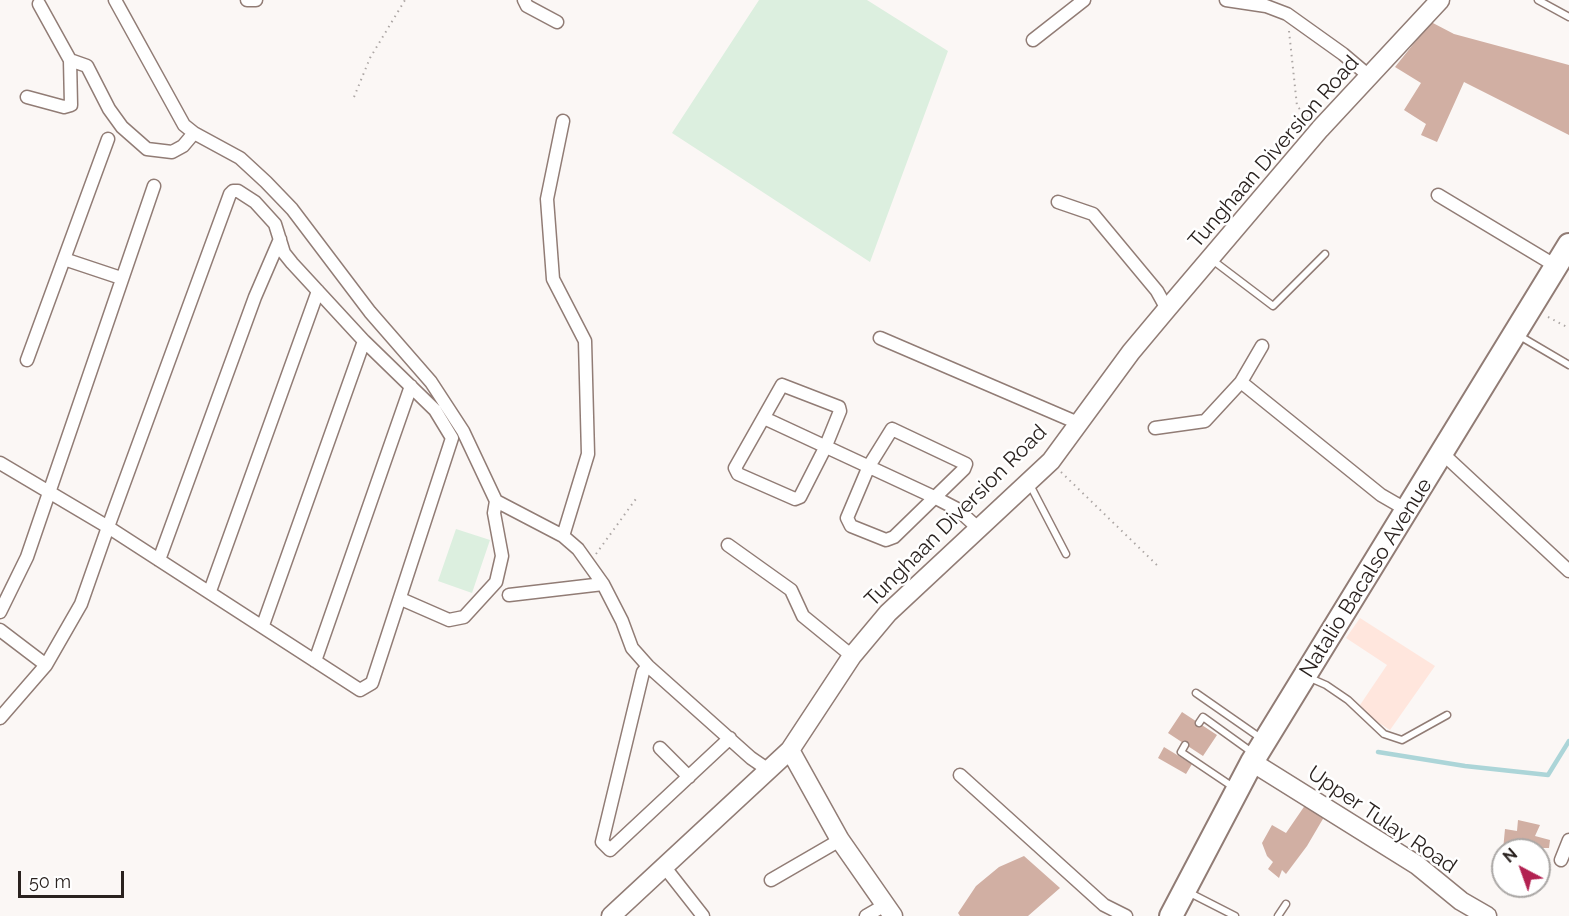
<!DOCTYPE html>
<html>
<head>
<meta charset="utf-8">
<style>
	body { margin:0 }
	#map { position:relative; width:1569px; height:916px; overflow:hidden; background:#fbf7f5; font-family:Raleway,sans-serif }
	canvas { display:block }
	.north { position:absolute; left:1491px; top:838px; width:60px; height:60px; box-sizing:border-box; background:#fff; border:2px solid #aaa7a5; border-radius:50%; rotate:319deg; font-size:16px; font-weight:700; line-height:24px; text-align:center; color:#2a221f }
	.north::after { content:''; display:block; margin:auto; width:21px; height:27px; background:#b22151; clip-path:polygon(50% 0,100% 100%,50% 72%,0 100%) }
	.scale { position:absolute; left:18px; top:871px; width:106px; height:27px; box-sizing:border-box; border:3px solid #2a221f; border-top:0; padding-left:8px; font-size:18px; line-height:21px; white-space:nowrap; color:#2a221f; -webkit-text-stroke:4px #fff; paint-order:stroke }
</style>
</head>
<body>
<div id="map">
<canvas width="1569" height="916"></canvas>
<div class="north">N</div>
<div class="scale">50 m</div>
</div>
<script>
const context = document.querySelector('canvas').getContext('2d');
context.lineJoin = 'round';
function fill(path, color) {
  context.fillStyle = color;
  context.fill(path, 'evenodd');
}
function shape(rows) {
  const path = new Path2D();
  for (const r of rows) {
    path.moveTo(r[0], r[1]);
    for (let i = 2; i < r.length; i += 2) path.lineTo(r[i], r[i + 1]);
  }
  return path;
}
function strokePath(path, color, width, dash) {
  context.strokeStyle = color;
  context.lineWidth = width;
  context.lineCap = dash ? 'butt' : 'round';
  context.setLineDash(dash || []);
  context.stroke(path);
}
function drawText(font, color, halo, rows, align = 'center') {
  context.font = font + ' Raleway,sans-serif';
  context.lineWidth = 5;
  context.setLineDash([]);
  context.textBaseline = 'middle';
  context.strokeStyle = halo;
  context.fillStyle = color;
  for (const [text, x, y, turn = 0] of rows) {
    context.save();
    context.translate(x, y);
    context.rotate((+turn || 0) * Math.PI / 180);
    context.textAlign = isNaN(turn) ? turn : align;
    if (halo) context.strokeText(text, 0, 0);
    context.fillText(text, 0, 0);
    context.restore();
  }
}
fill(shape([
	[1360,618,1435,666,1390,730,1373,719,1360,705,1387,665,1346,638]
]), '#ffe6dd');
fill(shape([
	[759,0,867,0,948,51,870,262,672,133],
	[456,529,490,540,472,593,438,581]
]), '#dcefdf');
strokePath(shape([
	[1378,752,1465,766,1548,775,1569,741]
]), '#acd5d8', 4.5);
fill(shape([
	[1431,22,1454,34,1569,65,1569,135,1464,82,1437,142,1421,135,1426,124,1404,110,1421,83,1395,67],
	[1182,712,1217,735,1203,756,1168,733],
	[1164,747,1192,764,1186,774,1158,758],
	[1308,801,1327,812,1307,846,1286,874,1282,870,1279,878,1268,869,1273,862,1267,856,1262,843,1272,825,1286,833],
	[1518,820,1540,825,1535,836,1550,840,1549,848,1542,848,1539,857,1539,850,1503,850,1505,829,1517,831],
	[1024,856,1060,888,1028,916,960,916,958,913,976,886,999,867],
	[1501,863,1503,864,1503,883,1500,882]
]), '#d1afa3');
const lane = shape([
	[1538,0,1569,17],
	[1211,259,1273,306,1325,254],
	[1518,335,1569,365],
	[1029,483,1066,554],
	[1310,678,1326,685,1348,700,1384,734,1402,740,1447,715],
	[1196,693,1262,739],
	[1199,723,1203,717,1253,753],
	[1185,745,1181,752,1233,787],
	[1188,892,1235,916],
	[1278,916,1286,904]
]);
const street = shape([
	[115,0,184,125,194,133,240,158,266,182,292,209,370,312,431,382,463,431,496,501,563,536,578,549,603,584,622,621,632,648,648,666,751,758,770,771],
	[247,0,256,0],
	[524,0,527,6,557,22],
	[1226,0,1266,6,1287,14,1343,54,1369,76],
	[39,4,70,60],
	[1033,40,1084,0],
	[27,97,64,107,71,105,70,60,87,66,109,109,122,127,147,149,172,152,183,146,194,133],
	[1438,195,1556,266],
	[1058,202,1093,214,1157,291,1167,309],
	[64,259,121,278],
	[880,338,1078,423],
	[27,360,108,139],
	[1241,382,1381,495,1407,510],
	[782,385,839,407,840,411,825,448,800,497,795,499,738,474,735,468,782,385],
	[764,418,934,497,957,509,978,528],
	[1155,428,1205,421,1241,382,1262,346],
	[892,429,966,464,964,469,894,537,886,540,851,526,847,518,869,466,892,429],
	[1442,453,1569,571],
	[0,463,108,527,360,690,372,683,452,438,435,410,364,341,292,263,284,253,275,224,255,202,238,191,233,191,230,194,108,527,81,604,46,665,0,718],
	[563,536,588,454,585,341,553,279,547,199,563,121],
	[728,545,791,590,803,616,852,656],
	[159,560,255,297,280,239],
	[210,591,318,291],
	[509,595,603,584],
	[401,599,449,620,464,617,496,582,502,556,494,513,496,501],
	[0,612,27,557,154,186],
	[263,625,364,341],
	[0,630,46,665],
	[315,661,411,386],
	[648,666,643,672,602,842,610,850,730,738],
	[660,748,689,777],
	[960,775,1104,905,1126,916],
	[1561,860,1569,840],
	[663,865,703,916],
	[771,880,840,840],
	[866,916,885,905]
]);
const secondary = shape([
	[790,750,840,840,893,916],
	[1252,762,1417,865,1461,901,1487,916],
	[611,916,790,750,852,656,888,613,1051,461,1131,352,1167,309,1320,129,1440,0]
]);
const highway = shape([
	[1171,916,1252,762,1569,245]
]);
strokePath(lane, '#917c75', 9);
strokePath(street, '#917c75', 15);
strokePath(secondary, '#917c75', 21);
strokePath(highway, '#917c75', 26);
strokePath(shape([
	[1289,31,1297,106,1309,119],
	[354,97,370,58,405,0],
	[1548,317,1569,328],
	[1061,472,1159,567],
	[596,554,638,496]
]), '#ada7a5', 2, [1.5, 4.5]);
strokePath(lane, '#fff', 6);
strokePath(street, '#fff', 12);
strokePath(secondary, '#fff', 18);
strokePath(highway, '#fff', 22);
drawText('21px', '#2a221f', '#fff', [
	["Tunghaan Diversion Road",1274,152,-49],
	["Tunghaan Diversion Road",956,516,-45],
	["Natalio Bacalso Avenue",1366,578,-58],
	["Upper Tulay Road",1382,820,34]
]);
</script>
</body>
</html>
